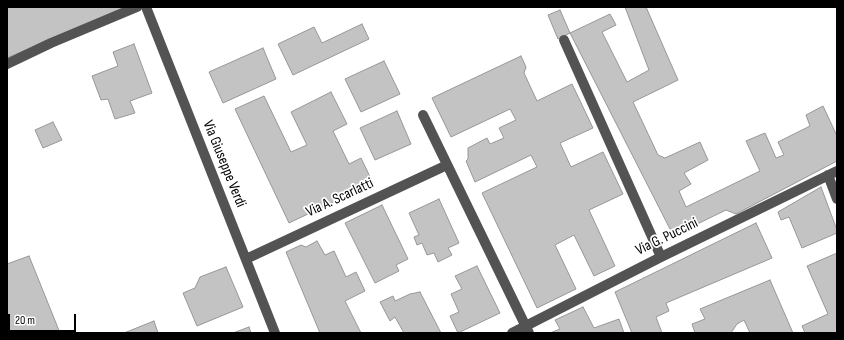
<!DOCTYPE html>
<html>
<head>
<meta charset="utf-8">
<style>
	body { margin:0 }
	#map { position:relative; width:844px; height:340px; overflow:hidden; background:#fff; font-family:"Sofia Sans Condensed",sans-serif }
	canvas { display:block }
	.frame { position:absolute; inset:0; border:8px solid #000; pointer-events:none }
	.scale { position:absolute; left:8px; top:314px; width:68px; height:18px; box-sizing:border-box; border:2px solid #000; border-top:0; padding-left:5px; font-size:12px; line-height:14px; white-space:nowrap; color:#000; -webkit-text-stroke:3px #fff; paint-order:stroke }
</style>
</head>
<body>
<div id="map">
<canvas width="844" height="340"></canvas>
<div class="frame"></div>
<div class="scale">20 m</div>
</div>
<script>
const context = document.querySelector('canvas').getContext('2d');
context.lineJoin = 'round';
function fill(path, color) {
  context.fillStyle = color;
  context.fill(path, 'evenodd');
}
function shape(rows) {
  const path = new Path2D();
  for (const r of rows) {
    path.moveTo(r[0], r[1]);
    for (let i = 2; i < r.length; i += 2) path.lineTo(r[i], r[i + 1]);
  }
  return path;
}
function strokePath(path, color, width, dash) {
  context.strokeStyle = color;
  context.lineWidth = width;
  context.lineCap = dash ? 'butt' : 'round';
  context.setLineDash(dash || []);
  context.stroke(path);
}
function drawText(font, color, halo, rows, align = 'center') {
  context.font = font + ' "Sofia Sans Condensed",sans-serif';
  context.lineWidth = 3.5;
  context.setLineDash([]);
  context.textBaseline = 'middle';
  context.strokeStyle = halo;
  context.fillStyle = color;
  for (const [text, x, y, turn = 0] of rows) {
    context.save();
    context.translate(x, y);
    context.rotate((+turn || 0) * Math.PI / 180);
    context.textAlign = isNaN(turn) ? turn : align;
    if (halo) context.strokeText(text, 0, 0);
    context.fillText(text, 0, 0);
    context.restore();
  }
}
const building = shape([
	[7,7,125,7,7,58,7,7],
	[625,7,646,7,678,80,633,102,658,155,665,158,700,142,708,160,684,173,691,184,679,191,686,207,760,171,746,141,765,133,776,158,784,155,778,142,810,126,806,115,823,106,837,136,837,161,736,214,726,210,683,231,670,229,570,33,610,14,616,25,602,32,627,82,649,70,625,7],
	[560,10,570,33,558,39,548,15,560,10],
	[362,24,369,39,293,75,278,44,314,27,322,43,362,24],
	[134,44,152,93,130,101,135,113,115,119,108,99,101,100,92,76,118,66,113,52,134,44],
	[263,48,276,79,223,103,209,72,263,48],
	[521,56,526,67,524,73,537,101,572,84,593,128,560,143,571,167,603,152,623,194,589,210,615,266,594,276,574,235,555,245,576,289,537,308,482,193,537,167,531,155,475,182,466,161,468,159,468,148,487,138,490,144,504,138,499,128,516,120,510,109,451,137,432,98,521,56],
	[384,61,400,94,361,112,345,79,384,61],
	[331,92,347,124,333,131,349,164,361,158,373,183,289,223,235,109,264,96,291,152,307,145,291,112,331,92],
	[397,111,411,144,375,160,360,128,397,111],
	[53,122,62,140,43,148,35,130,53,122],
	[821,187,837,230,837,233,802,248,789,217,781,220,778,212,821,187],
	[439,199,459,243,448,248,452,255,438,262,434,253,427,255,422,243,417,245,414,237,419,235,409,213,439,199],
	[382,205,408,259,396,265,399,271,375,283,345,223,382,205],
	[756,223,772,258,666,303,669,311,656,317,662,333,632,333,615,292,756,223],
	[317,241,325,255,334,251,346,277,356,272,365,291,345,301,361,333,320,333,286,252,301,245,306,247,317,241],
	[837,253,837,333,805,333,802,326,828,314,807,266,837,253],
	[29,256,60,333,11,333,7,324,7,264,29,256],
	[477,266,500,313,458,333,450,316,459,312,451,294,462,289,455,276,477,266],
	[226,267,243,307,197,326,183,293,195,288,200,277,226,267],
	[770,280,793,333,750,333,744,320,737,324,731,333,695,333,692,324,705,319,700,309,770,280],
	[420,292,441,333,404,333,395,317,390,321,380,302,393,296,395,301,410,294,420,292],
	[583,307,594,328,619,319,624,333,550,333,560,329,555,320,583,307],
	[154,321,158,333,124,333,154,321],
	[249,327,251,333,233,333,249,327]
]);
fill(building, '#c3c3c3');
strokePath(building, '#979797', 1);
strokePath(shape([
	[146,7,275,333],
	[564,40,661,257],
	[7,64,51,43,137,7],
	[423,115,529,333],
	[828,175,837,199],
	[246,259,447,165],
	[512,333,661,257,837,171]
]), '#535353', 10);
drawText('15px', '#000', '#fff', [
	["Via Giuseppe Verdi",224,164,68],
	["Via A. Scarlatti",340,198,-25],
	["Via G. Puccini",667,237,-26]
]);
</script>
</body>
</html>
